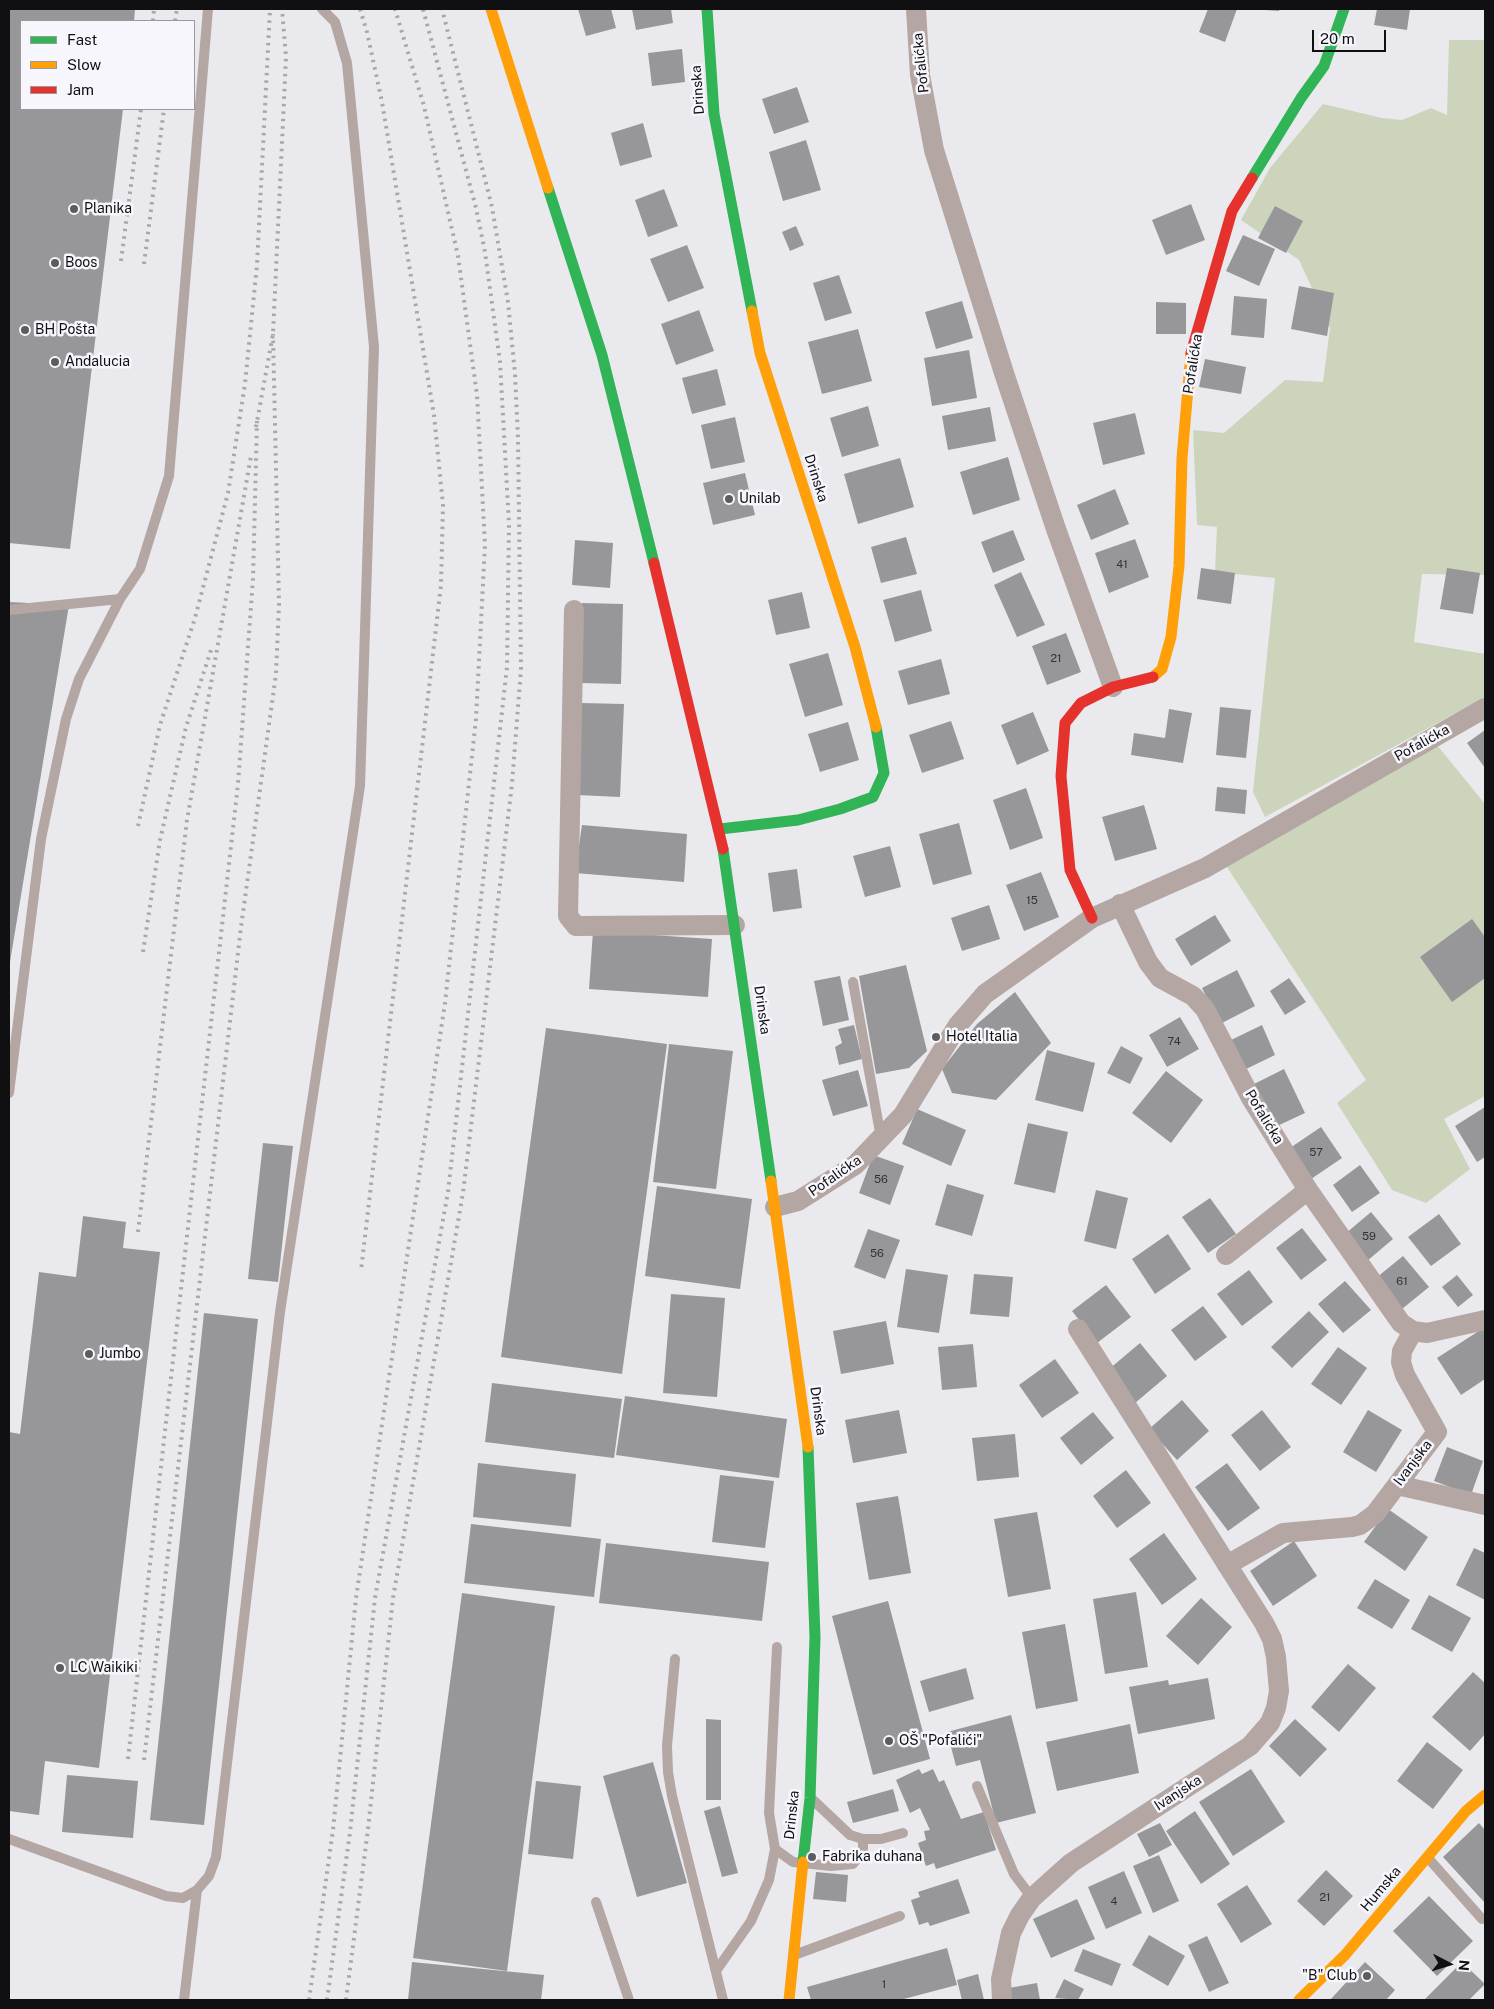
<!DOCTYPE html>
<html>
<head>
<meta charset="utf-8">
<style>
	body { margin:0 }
	#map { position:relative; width:1494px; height:2009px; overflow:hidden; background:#eaeaee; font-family:"Public Sans",sans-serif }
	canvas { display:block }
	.frame { position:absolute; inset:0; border:10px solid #101012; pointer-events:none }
	.legend { position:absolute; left:20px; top:20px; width:175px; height:90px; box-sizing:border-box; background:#f6f6fc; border:1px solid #9a9a9e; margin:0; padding:6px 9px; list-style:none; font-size:15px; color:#101012 }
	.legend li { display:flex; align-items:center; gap:10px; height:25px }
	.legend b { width:25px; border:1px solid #9a9a9e }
	.north { position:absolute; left:1424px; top:1939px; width:50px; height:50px; -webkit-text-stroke:4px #f6f6fc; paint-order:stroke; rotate:95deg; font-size:14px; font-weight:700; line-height:20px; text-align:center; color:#101012 }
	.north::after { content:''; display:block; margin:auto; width:18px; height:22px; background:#101012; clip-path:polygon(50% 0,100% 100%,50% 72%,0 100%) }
	.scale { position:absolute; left:1312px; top:30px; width:74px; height:22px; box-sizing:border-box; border:2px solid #101012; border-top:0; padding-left:6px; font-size:15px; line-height:18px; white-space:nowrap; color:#101012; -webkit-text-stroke:4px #f6f6fc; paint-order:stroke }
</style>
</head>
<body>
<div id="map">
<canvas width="1494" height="2009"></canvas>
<div class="frame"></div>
<ul class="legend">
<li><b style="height:6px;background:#30b455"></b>Fast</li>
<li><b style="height:6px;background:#ff9f0a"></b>Slow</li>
<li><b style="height:6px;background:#e5322d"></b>Jam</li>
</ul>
<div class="north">N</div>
<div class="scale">20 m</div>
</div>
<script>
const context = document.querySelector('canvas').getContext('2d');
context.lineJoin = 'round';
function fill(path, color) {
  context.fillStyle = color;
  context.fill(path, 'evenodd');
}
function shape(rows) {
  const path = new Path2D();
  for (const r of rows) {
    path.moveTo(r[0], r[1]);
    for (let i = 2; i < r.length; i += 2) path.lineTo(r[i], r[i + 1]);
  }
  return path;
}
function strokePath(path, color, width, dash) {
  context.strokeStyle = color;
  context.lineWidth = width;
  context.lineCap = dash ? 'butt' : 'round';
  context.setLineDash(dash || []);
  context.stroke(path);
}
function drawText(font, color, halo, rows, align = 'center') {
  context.font = font + ' "Public Sans",sans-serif';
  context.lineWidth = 5;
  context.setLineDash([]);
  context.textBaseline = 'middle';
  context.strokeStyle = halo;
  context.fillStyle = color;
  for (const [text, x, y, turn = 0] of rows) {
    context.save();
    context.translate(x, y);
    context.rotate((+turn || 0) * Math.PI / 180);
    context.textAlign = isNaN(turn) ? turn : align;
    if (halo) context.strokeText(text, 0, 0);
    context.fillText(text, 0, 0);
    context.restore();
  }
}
fill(shape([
	[1449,40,1485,40,1485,575,1422,574,1414,642,1485,654,1485,697,1265,817,1253,792,1275,578,1215,572,1217,527,1197,525,1193,430,1224,433,1285,380,1323,382,1330,328,1299,260,1241,220,1270,168,1323,104,1382,118,1402,120,1431,108,1447,115],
	[1437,745,1485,804,1485,1096,1444,1119,1470,1169,1426,1203,1392,1190,1337,1103,1366,1080,1225,864]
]), '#ccd4bc');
fill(shape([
	[9,9,135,9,134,21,21,21,21,109,123,109,70,549,9,543],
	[578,9,611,9,616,28,586,36],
	[632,9,671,9,673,23,636,30],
	[1208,9,1237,9,1225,42,1199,32],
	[1265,9,1280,9,1279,11,1265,10],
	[1377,9,1410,9,1407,30,1374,25],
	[682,49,685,82,652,86,648,53],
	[797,87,809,122,774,134,762,99],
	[643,123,652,157,620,166,611,133],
	[806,140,821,190,783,201,769,152],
	[664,189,678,226,648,237,635,200],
	[1191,204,1205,240,1166,255,1152,220],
	[1275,206,1303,221,1286,253,1258,238],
	[796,226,804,245,790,251,782,232],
	[1243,235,1275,249,1259,286,1226,271],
	[687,245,704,288,668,302,650,259],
	[839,275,852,313,825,321,813,283],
	[1299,286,1334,293,1327,336,1291,329],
	[1234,296,1267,299,1264,338,1231,335],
	[962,301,973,338,936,349,925,312],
	[1156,302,1186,303,1186,334,1156,334],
	[699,310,714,351,676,365,661,324],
	[858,329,872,381,822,394,808,342],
	[969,350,977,398,932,406,924,358],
	[1205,359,1246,367,1241,394,1199,387],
	[717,369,726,405,692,414,682,378],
	[868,406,879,446,842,457,830,418],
	[990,407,996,441,948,450,942,416],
	[1135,413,1145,454,1103,465,1093,423],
	[735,417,745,462,711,469,701,425],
	[1008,457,1020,500,973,515,960,472],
	[900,458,914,507,858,524,844,474],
	[745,473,755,515,713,525,703,483],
	[1115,489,1129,524,1091,540,1077,505],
	[1013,530,1025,560,993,573,981,542],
	[906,537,917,574,881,583,871,547],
	[1135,539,1149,577,1109,593,1095,553],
	[575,540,613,543,610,588,572,585],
	[1201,568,1235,573,1231,604,1197,599],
	[1447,568,1480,573,1473,614,1440,609],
	[1021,572,1045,625,1017,637,994,585],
	[921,590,932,631,895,642,883,600],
	[802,592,810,628,776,635,768,600],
	[9,602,69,605,10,962,9,962],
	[582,603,623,604,621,684,580,683],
	[1066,633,1081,672,1047,685,1032,646],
	[828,653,843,705,805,717,789,664],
	[941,659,950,694,908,705,898,671],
	[581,703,624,704,620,797,577,795],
	[1220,707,1251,710,1246,758,1216,755],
	[1169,709,1192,713,1183,763,1131,755,1134,733,1165,738],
	[1033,712,1049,751,1017,765,1001,725],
	[951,721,964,759,922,773,909,735],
	[848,722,859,760,820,772,808,734],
	[1485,730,1485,768,1467,743],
	[1217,787,1247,790,1245,814,1215,811],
	[1026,788,1043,838,1010,850,993,800],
	[1144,805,1157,849,1115,861,1102,817],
	[959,823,972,874,933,885,919,834],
	[582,825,687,834,684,882,575,873],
	[890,846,901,887,865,897,853,856],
	[797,869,802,908,773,912,768,873],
	[1041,872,1059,917,1024,931,1006,885],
	[989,905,1000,939,962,951,951,918],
	[1215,915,1231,941,1191,966,1175,939],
	[1472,919,1485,937,1485,978,1452,1002,1420,957],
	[593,931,712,939,708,997,589,989],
	[906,965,927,1051,909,1068,876,1074,859,976],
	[1237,970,1255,1006,1220,1024,1202,988],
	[840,976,849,1020,823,1026,814,981],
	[1289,978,1306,1002,1285,1015,1270,991],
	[1015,992,1051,1043,996,1100,952,1093,942,1069,977,1024],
	[1180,1017,1199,1049,1167,1067,1149,1035],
	[854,1025,862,1059,839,1065,835,1047,842,1043,838,1029],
	[1262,1025,1275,1055,1244,1070,1231,1040],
	[546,1028,667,1044,622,1374,501,1357],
	[669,1044,733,1051,716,1189,653,1182],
	[1121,1046,1143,1058,1130,1084,1107,1073],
	[1047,1050,1095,1063,1083,1112,1035,1100],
	[1284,1069,1305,1113,1275,1127,1254,1084],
	[858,1070,868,1106,833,1116,822,1080],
	[1166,1071,1203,1100,1171,1143,1132,1113],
	[1485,1107,1485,1157,1477,1162,1455,1126],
	[917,1109,966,1130,951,1166,902,1144],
	[1028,1123,1068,1132,1055,1193,1014,1184],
	[1321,1127,1342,1158,1311,1179,1290,1148],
	[263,1143,293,1146,278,1282,248,1279],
	[873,1155,904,1166,890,1205,859,1193],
	[1360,1165,1380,1193,1352,1212,1333,1185],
	[947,1184,984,1195,972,1236,935,1225],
	[657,1186,752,1199,740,1289,645,1276],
	[1096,1190,1128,1198,1116,1249,1084,1241],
	[1210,1198,1236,1234,1208,1253,1182,1217],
	[1371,1212,1393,1239,1367,1261,1345,1234],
	[1439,1214,1461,1244,1431,1266,1408,1237],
	[83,1216,126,1222,123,1248,160,1252,99,1768,45,1761,39,1815,9,1811,9,1432,20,1434,39,1272,76,1277],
	[1302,1228,1327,1260,1301,1280,1276,1248],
	[868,1229,900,1240,885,1279,854,1267],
	[1168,1234,1191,1269,1155,1294,1132,1259],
	[1403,1256,1429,1287,1402,1309,1376,1278],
	[906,1269,948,1275,939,1333,897,1327],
	[1249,1270,1273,1302,1242,1326,1217,1294],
	[974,1274,1013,1277,1009,1317,970,1314],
	[1457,1275,1473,1295,1458,1307,1442,1287],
	[1345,1281,1371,1310,1343,1333,1318,1304],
	[1106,1285,1131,1317,1097,1343,1072,1311],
	[671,1294,725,1298,717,1397,663,1393],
	[1203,1306,1227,1337,1195,1361,1171,1330],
	[1309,1311,1329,1332,1292,1368,1271,1347],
	[204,1313,258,1319,204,1825,150,1820],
	[886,1321,894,1364,841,1374,833,1331],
	[1485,1327,1485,1379,1461,1395,1437,1358],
	[1140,1343,1167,1376,1135,1403,1108,1370],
	[973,1344,977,1387,942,1390,938,1347],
	[1338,1347,1367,1368,1341,1405,1311,1384],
	[1055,1359,1079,1393,1042,1418,1019,1385],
	[492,1383,622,1399,614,1458,485,1442],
	[625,1396,787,1419,779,1478,616,1455],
	[1182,1400,1209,1431,1177,1460,1149,1429],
	[899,1410,907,1453,853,1463,845,1420],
	[1262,1410,1291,1447,1260,1471,1231,1435],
	[1368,1410,1402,1430,1376,1472,1343,1452],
	[1093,1412,1114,1438,1081,1465,1060,1438],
	[1015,1434,1019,1477,977,1481,972,1438],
	[1447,1447,1483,1461,1471,1495,1434,1481],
	[478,1463,576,1474,571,1527,473,1517],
	[1227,1463,1260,1508,1228,1531,1195,1487],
	[1126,1470,1151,1503,1117,1528,1093,1496],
	[720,1475,774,1481,765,1548,712,1542],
	[898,1496,911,1573,869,1580,856,1503],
	[1388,1509,1428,1537,1405,1571,1364,1542],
	[1037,1512,1051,1589,1008,1597,994,1519],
	[471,1524,601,1539,594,1597,464,1583],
	[1164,1533,1197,1579,1162,1605,1129,1559],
	[1294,1541,1317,1576,1273,1606,1250,1571],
	[606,1543,769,1562,762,1621,599,1603],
	[1474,1548,1485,1553,1485,1600,1456,1585],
	[1375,1579,1410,1600,1392,1629,1357,1608],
	[1136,1592,1148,1667,1105,1674,1093,1599],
	[462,1593,555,1606,507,1971,413,1958],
	[1429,1595,1471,1618,1452,1652,1411,1629],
	[1201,1598,1232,1627,1198,1665,1166,1636],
	[888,1601,930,1759,873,1775,832,1616],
	[1065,1624,1078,1701,1036,1709,1022,1632],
	[1348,1664,1376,1688,1339,1732,1311,1707],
	[966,1668,974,1699,929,1712,920,1681],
	[1473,1672,1485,1683,1485,1734,1470,1751,1432,1717],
	[1208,1678,1215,1719,1138,1734,1129,1687,1168,1680,1169,1685],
	[1011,1715,1036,1813,996,1823,980,1760,956,1766,947,1732],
	[706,1719,721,1720,721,1800,706,1800],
	[1295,1719,1327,1749,1300,1777,1269,1746],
	[1130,1724,1139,1773,1057,1791,1046,1742],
	[1427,1742,1463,1770,1433,1809,1397,1781],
	[653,1762,687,1883,637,1897,603,1776],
	[919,1769,922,1774,933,1769,939,1782,944,1780,961,1819,984,1812,996,1850,936,1869,934,1863,926,1866,918,1843,926,1840,924,1831,930,1830,920,1808,910,1813,896,1780],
	[1251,1769,1285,1822,1233,1856,1199,1802],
	[67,1775,138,1781,133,1838,62,1832],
	[536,1781,581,1786,573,1859,528,1854],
	[893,1789,899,1811,853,1823,847,1802],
	[720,1806,738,1873,722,1877,704,1811],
	[1195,1811,1230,1864,1201,1884,1166,1831],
	[1160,1823,1172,1845,1149,1857,1137,1834],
	[1479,1823,1485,1830,1485,1903,1443,1857],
	[1159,1855,1179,1901,1153,1913,1133,1866],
	[1326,1870,1353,1896,1324,1926,1297,1901],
	[1124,1871,1142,1913,1106,1929,1088,1887],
	[816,1872,848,1875,846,1902,813,1899],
	[958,1879,970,1913,930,1926,928,1922,919,1925,911,1900,920,1897,918,1892],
	[1247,1885,1272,1924,1241,1943,1217,1904],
	[1429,1896,1473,1941,1437,1976,1393,1931],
	[1077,1899,1095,1939,1051,1958,1033,1919],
	[1149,1935,1185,1956,1168,1986,1132,1965],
	[1207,1936,1229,1983,1209,1992,1188,1945],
	[947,1948,957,1985,900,2000,811,2000,807,1987],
	[1083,1949,1121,1964,1112,1986,1074,1971],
	[412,1962,544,1975,541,2000,408,2000],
	[1365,1962,1395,1990,1386,2000,1330,2000],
	[1462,1962,1485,1984,1469,2000,1424,2000],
	[978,1974,984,2000,962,2000,957,1980],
	[1064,1979,1084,1989,1078,2000,1055,1998],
	[1037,1983,1040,2000,1011,2000,1009,1988]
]), '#97979a');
strokePath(shape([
	[9,610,120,599],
	[853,982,881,1138],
	[9,1093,41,839,66,719,79,679,120,599,140,569,169,476,208,9],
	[777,1647,769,1813,775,1849,793,1862,831,1866,853,1864,863,1851,863,1839],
	[675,1659,667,1746,668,1772,672,1796,723,2000],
	[977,1786,1014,1874,1032,1898],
	[813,1800,850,1835,863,1839,881,1839,903,1833],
	[9,1839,166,1896,183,1898,197,1890,209,1876,216,1857,280,1312,360,786,374,347,347,63,335,22,322,9],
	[1428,1858,1482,1919],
	[596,1902,629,2000],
	[797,1954,900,1916],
	[716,1971,751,1921,769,1880,775,1849],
	[184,2000,197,1890]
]), '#b4a6a2', 10);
strokePath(shape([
	[916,9,920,75,934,150,1004,373,1056,529,1113,687],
	[574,610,568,916,576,926,735,925],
	[1120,904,1148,962,1160,978,1193,996,1205,1009,1251,1098,1308,1190,1401,1323,1413,1331,1427,1333,1485,1320],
	[775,1207,798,1201,855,1165,903,1115,958,1025,985,994,1092,918,1205,868,1485,708],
	[1226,1255,1308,1190],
	[1397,1485,1485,1505],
	[1227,1565,1283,1533,1352,1527,1360,1525,1375,1514,1437,1432,1405,1375,1401,1362,1402,1351,1413,1331],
	[1002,2000,1001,1979,1011,1933,1020,1915,1032,1898,1071,1863,1250,1746,1270,1723,1276,1708,1279,1691,1276,1657,1272,1639,1264,1623,1078,1329]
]), '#b4a6a2', 20);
strokePath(shape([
	[707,9,714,114,752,311],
	[1252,178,1301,98,1324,66,1344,9],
	[548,188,602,355,654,563],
	[720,829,798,820,840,809,873,797,884,773,876,727],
	[723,849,771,1181],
	[803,1862,810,1798,815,1637,808,1447]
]), '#30b455', 11);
strokePath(shape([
	[491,9,548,188],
	[752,311,760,353,855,647,876,727],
	[1153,677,1162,669,1171,637,1179,566,1182,458,1191,353],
	[771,1181,808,1447],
	[789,2000,803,1862],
	[1299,2000,1345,1955,1466,1811,1485,1795]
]), '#ff9f0a', 11);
strokePath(shape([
	[1191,353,1232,211,1252,178],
	[654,563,723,849],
	[1092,918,1070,870,1061,776,1065,723,1081,703,1113,687,1153,677]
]), '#e5322d', 11);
strokePath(shape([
	[360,9,367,32,382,102,434,415,443,505,441,585,361,1271],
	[153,21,154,9],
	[175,21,177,9],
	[121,261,141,109],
	[144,264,164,109],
	[256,427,273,334,286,57,282,9],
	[138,826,160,725,195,618,228,493,245,384,257,265,270,9],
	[143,952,160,840,186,727,211,650],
	[138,1232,187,820,251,456],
	[128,1759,238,784,253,579,257,421],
	[144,1760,241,927,276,674,279,604,273,334],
	[309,2000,333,1830,356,1598,445,1003,476,719,485,545,477,395,458,256,424,106,395,9],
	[327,2000,350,1832,375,1598,448,1192,507,667,509,524,500,362,485,252,476,208,423,9],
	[346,2000,368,1829,393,1598,463,1193,512,784,521,669,518,438,515,374,508,302,492,207,442,9]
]), '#ada6a5', 4, [2.5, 5]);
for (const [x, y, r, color] of [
	[74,209,5,"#5c5c5f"],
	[55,263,5,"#5c5c5f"],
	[25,330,5,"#5c5c5f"],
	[55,362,5,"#5c5c5f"],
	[729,499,5,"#5c5c5f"],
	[936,1037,5,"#5c5c5f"],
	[89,1354,5,"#5c5c5f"],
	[60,1668,5,"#5c5c5f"],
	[889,1741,5,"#5c5c5f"],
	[812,1857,5,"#5c5c5f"],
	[1367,1976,5,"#5c5c5f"]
]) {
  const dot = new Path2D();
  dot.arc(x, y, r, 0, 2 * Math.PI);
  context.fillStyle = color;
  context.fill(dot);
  strokePath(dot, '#f6f6fc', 2);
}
drawText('11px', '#323234', null, [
	["41",1122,565],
	["21",1056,659],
	["15",1032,901],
	["74",1174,1042],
	["57",1316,1153],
	["56",881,1180],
	["59",1369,1237],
	["56",877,1254],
	["61",1402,1282],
	["21",1325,1898],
	["4",1114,1902],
	["1",884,1985]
]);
drawText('14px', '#101012', '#f6f6fc', [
	["Pofalićka",921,63,-96],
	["Drinska",698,90,-94],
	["Pofalićka",1193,364,-81],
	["Drinska",816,478,72],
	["Pofalićka",1422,743,-29],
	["Drinska",762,1010,82],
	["Pofalićka",1264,1117,59],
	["Pofalićka",835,1176,-35],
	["Drinska",818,1411,82],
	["Ivanjska",1413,1463,-53],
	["Ivanjska",1178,1793,-33],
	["Drinska",792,1815,-84],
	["Humska",1381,1889,-50]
]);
drawText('14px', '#101012', '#f6f6fc', [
	["Planika",84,209],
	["Boos",65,263],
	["BH Pošta",35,330],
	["Andalucia",65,362],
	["Unilab",739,499],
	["Hotel Italia",946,1037],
	["Jumbo",99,1354],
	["LC Waikiki",70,1668],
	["OŠ \"Pofalići\"",899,1741],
	["Fabrika duhana",822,1857],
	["\"B\" Club",1357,1976,"right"]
], 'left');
</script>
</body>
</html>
